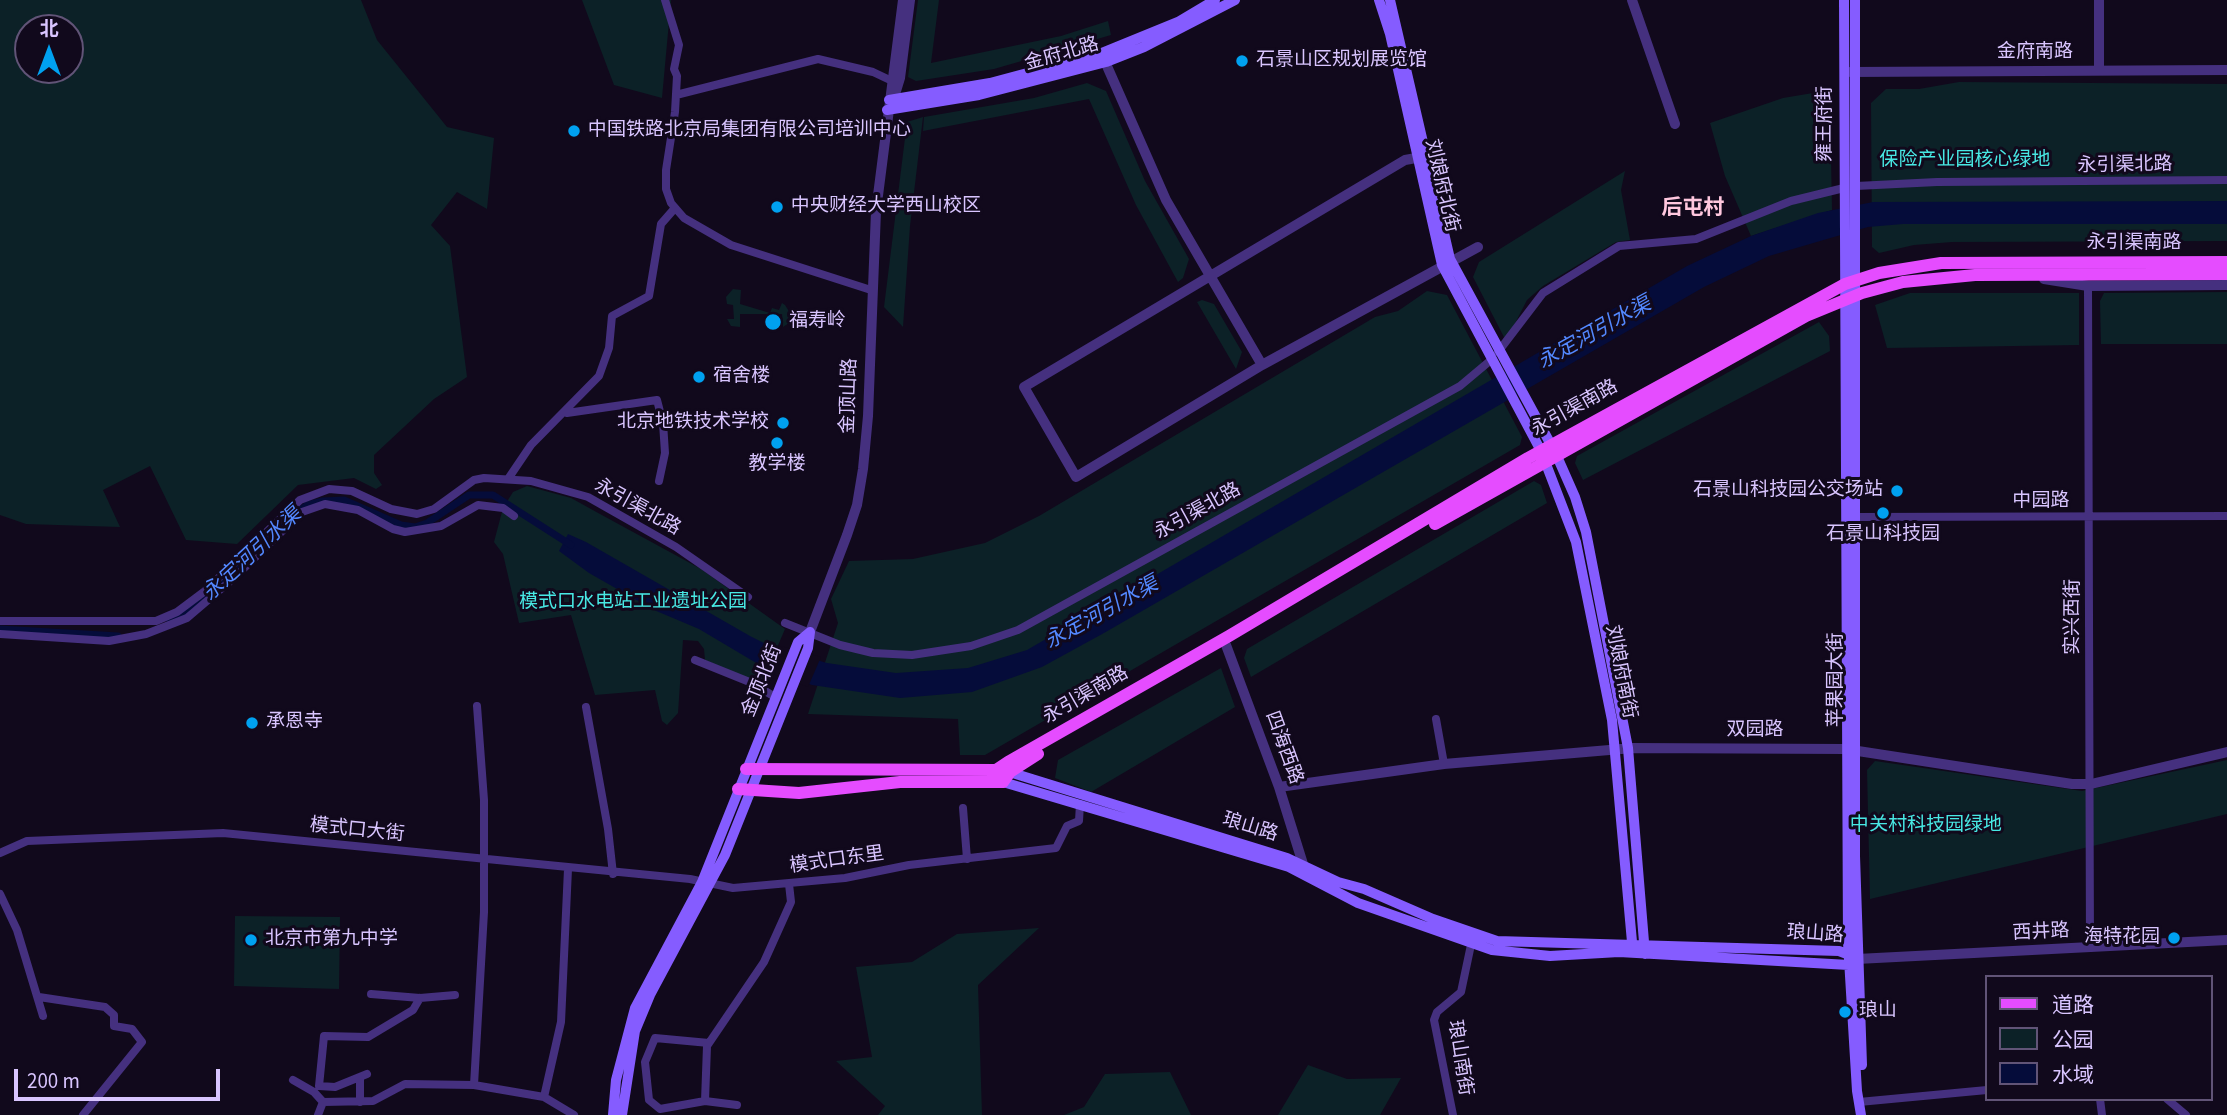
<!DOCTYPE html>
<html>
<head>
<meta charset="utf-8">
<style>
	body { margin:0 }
	#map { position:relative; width:2227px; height:1115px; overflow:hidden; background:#11091c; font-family:"Source Sans 3","Noto Sans SC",sans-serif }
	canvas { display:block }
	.legend { position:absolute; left:1985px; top:975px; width:228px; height:126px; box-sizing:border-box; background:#11091c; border:2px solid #615477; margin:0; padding:9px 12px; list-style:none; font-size:21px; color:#d9c5ff }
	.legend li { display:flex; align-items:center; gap:14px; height:35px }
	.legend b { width:35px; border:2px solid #615477 }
	.north { position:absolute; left:14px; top:14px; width:70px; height:70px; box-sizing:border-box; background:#11091c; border:2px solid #615477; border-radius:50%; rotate:0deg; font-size:19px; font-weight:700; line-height:28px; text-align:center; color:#d9c5ff }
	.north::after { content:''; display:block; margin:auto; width:24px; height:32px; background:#00a1f0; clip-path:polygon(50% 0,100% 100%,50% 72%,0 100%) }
	.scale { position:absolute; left:14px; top:1069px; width:206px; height:32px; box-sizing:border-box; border:4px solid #d9c5ff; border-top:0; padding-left:9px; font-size:21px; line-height:24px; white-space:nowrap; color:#d9c5ff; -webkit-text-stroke:5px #11091c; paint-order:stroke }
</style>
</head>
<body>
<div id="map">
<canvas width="2227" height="1115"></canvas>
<ul class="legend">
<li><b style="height:9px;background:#e54cff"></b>道路</li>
<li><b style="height:19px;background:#0c2127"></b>公园</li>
<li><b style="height:19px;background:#050c3a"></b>水域</li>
</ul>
<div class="north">北</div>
<div class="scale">200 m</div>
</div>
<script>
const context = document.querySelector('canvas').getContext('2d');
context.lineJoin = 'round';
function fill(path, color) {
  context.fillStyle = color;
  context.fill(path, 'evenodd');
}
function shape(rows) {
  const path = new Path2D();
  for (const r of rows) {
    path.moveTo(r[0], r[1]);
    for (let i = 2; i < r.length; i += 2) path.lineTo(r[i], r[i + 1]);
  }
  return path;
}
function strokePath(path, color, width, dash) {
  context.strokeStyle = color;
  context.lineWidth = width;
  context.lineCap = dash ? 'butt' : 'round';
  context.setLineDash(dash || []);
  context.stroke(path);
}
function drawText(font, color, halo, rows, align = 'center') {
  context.font = font + ' "Source Sans 3","Noto Sans SC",sans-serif';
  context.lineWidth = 6;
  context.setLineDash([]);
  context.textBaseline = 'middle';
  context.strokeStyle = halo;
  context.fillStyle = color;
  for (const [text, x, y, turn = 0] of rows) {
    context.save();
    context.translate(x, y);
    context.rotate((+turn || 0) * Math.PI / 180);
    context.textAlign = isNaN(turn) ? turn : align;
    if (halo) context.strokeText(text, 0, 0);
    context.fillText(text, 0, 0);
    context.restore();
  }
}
fill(shape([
	[0,0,361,0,377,40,447,127,494,138,487,209,457,192,431,225,450,246,467,377,434,399,374,455,374,473,382,485,376,489,354,478,298,485,237,544,186,540,150,466,103,490,120,527,26,524,0,515],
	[28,28,70,28,70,70,28,70],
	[582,0,671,0,662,98,614,85],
	[918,0,939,0,931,63,1061,36,1108,21,1111,35,994,69,916,81,908,77],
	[1959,82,2227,84,2227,241,1952,242,1914,245,1879,253,1872,247,1871,103,1886,89,1919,89],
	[1087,83,1106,91,1145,181,1189,259,1183,278,1178,282,1136,205,1089,99,923,131,924,117,1034,98],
	[1819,92,1830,104,1832,210,1751,236,1725,176,1710,123,1783,98],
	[923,117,910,226,903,327,884,307,907,122],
	[1625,171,1621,190,1630,240,1616,242,1543,286,1527,300,1506,341,1473,277,1479,262],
	[733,289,741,290,740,304,770,313,772,308,779,310,782,303,785,305,790,313,789,323,783,327,782,314,740,314,740,327,731,326,727,319,734,319,733,305,727,304,726,297],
	[1427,291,1447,295,1522,437,1520,445,985,755,960,755,958,719,808,714,838,623,831,599,849,561,913,559,985,543,1039,516,1375,317,1398,311],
	[2227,292,2227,344,2101,344,2100,301,2104,293],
	[1910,293,2079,293,2079,345,1887,348,1875,305],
	[1202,300,1214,304,1242,352,1236,369,1197,302],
	[1819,322,1829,336,1830,351,1583,480,1575,463,1577,456],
	[1534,481,1541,485,1547,503,1251,677,1244,658,1247,649],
	[527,486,571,498,600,514,701,569,785,629,761,685,705,660,704,649,698,641,683,640,678,713,667,725,662,721,655,690,595,695,571,615,519,623,503,554,494,542,503,508,513,492],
	[1221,668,1235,707,1091,792,1055,778,1058,760],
	[2227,760,2227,814,1870,899,1867,770,1875,761,2082,791],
	[235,916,340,917,339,989,234,986],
	[1039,928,978,985,982,1115,878,1115,885,1106,836,1061,872,1057,856,967,912,962,957,934],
	[1308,1065,1347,1079,1401,1078,1380,1115,1278,1115],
	[1170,1072,1191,1115,1064,1115,1084,1107,1105,1074]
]), '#0c2127');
fill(shape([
	[2227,201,2227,224,1903,224,1868,227,1769,256,1704,287,1104,633,1042,667,972,692,900,698,812,685,763,667,699,629,654,610,589,573,559,551,568,534,586,542,750,636,772,647,827,663,896,673,968,668,1027,650,1687,266,1751,236,1818,213,1873,202]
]), '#050c3a');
fill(shape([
	[781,646,821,657,808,687,770,673]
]), '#11091c');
strokePath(shape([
	[170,621,198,605,277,527,307,505,323,501,344,500,401,525,415,527,427,523,469,495,493,495,571,545],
	[0,629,118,636]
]), '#050c3a', 7);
strokePath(shape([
	[665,0,679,45,674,69,677,76,675,112,666,170,666,189,671,203,684,218,731,245,871,290],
	[676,95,818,59,873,72,892,81],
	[1856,186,1937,182,2227,180],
	[2088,286,2090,948],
	[1498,352,1543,293,1619,246,1696,239,1791,201,1844,188],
	[567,413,657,400,663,423,665,453,659,481],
	[508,479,531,445,599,376,609,348,612,316,649,296,661,224,675,208],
	[1855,517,2227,516],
	[0,621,156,621,177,612,205,591,300,500,329,489,352,491,391,509,417,514,434,509,474,480,484,478,531,481,588,497,676,547,748,597],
	[785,623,840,645,873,653,912,655,971,646,1018,630,1460,386,1491,360],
	[0,634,109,641,146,634,187,618,235,577,302,512,325,504,358,510,393,529,405,532,441,526,478,505,503,508,514,516],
	[695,660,752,683,775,697],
	[586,707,608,829,613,874],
	[1436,719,1444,764],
	[963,808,967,859],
	[0,853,27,841,223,833,690,879,733,888,845,878,909,865,1056,848,1067,826,1079,821,1080,804],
	[0,894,17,930,43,1016],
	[371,994,420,998,455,995],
	[39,997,105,1007,114,1015,114,1026,132,1029,142,1042,83,1115],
	[367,1074,335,1087,319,1086,324,1036,368,1037,413,1010,420,998],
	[293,1080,314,1092,323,1102],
	[474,1085,484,912,484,800,477,706],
	[544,1097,561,1022,568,869],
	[2100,1099,2102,1115],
	[2167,1099,2186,1115],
	[705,1101,660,1109,649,1100,645,1062,655,1038,709,1043],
	[323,1102,373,1101,405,1084,474,1085,544,1097,574,1115],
	[360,1102,360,1077],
	[1859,1102,1987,1090],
	[737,1105,705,1101,707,1046,764,962,791,902,789,884],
	[318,1115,323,1102],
	[1453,1115,1434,1020,1437,1012,1461,992,1472,940]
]), '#45307f', 8);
strokePath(shape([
	[1632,0,1675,124],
	[2099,0,2099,70],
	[1103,57,1166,200,1262,365],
	[1850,72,2227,70],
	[892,104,900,78,910,0],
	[1416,158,1405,160,1024,387,1076,477,1262,365,1478,247],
	[2044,279,2088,286,2227,285],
	[810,632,847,535,857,505,863,469,868,416,876,211,903,0],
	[1226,645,1279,787,1303,864],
	[1279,787,1444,764,1633,748,1845,749,2072,784,2091,784,2227,752],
	[1857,959,2227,940]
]), '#45307f', 10);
strokePath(shape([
	[1379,0,1390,34,1442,265,1541,451,1576,542,1612,720,1633,953],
	[1390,0,1450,259,1556,454,1575,497,1586,532,1628,748,1645,954],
	[1844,0,1848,943,1857,1091,1861,1115],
	[1855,0,1855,856,1862,1065],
	[889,100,990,83,1102,53,1178,22,1215,0],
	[887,110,979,95,1106,62,1144,47,1235,0],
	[1006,771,1287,858,1338,882,1364,889,1433,919,1497,941,1839,951,1852,956],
	[1003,782,1289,867,1358,903,1492,950,1550,956,1619,952,1849,965,1854,962],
	[613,1115,616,1080,635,1008,702,882,798,642,810,632],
	[622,1115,635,1031,650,995,725,855,808,648,810,632]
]), '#855cff', 10);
strokePath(shape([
	[1435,524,1806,316,1862,293,1903,282,1975,275,2227,274],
	[746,769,996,770],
	[1003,782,996,770,1008,762,1229,636,1528,458,1845,284,1879,273,1941,263,2227,262],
	[1003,782,1010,772,1038,754],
	[738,789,799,793,900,782,1003,782]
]), '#e54cff', 12);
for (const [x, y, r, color] of [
	[1242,61,7,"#00a1f0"],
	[574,131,7,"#00a1f0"],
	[777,207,7,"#00a1f0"],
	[773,322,9,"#00a1f0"],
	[699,377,7,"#00a1f0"],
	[783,423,7,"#00a1f0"],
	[777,443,7,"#00a1f0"],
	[1897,491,7,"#00a1f0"],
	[1883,513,7,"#00a1f0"],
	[252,723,7,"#00a1f0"],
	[2174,938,7,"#00a1f0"],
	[251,940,7,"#00a1f0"],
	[1845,1012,7,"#00a1f0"]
]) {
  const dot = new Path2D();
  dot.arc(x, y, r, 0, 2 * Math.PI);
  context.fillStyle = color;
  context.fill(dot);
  strokePath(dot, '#11091c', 2.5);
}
drawText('19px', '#d9c5ff', '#11091c', [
	["金府南路",2035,53],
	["金府北路",1062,55,-16],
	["雍王府街",1826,124,-90],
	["永引渠北路",2125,166,-1],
	["刘娘府北街",1441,186,77],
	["永引渠南路",2134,244],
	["金顶山路",850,396,-88],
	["永引渠南路",1575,409,-29],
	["中园路",2041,502],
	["永引渠北路",637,508,29],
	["永引渠北路",1198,512,-29],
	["实兴西街",2074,617,-90],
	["刘娘府南街",1620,672,79],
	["苹果园大街",1837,680,-90],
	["金顶北街",763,681,-68],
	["永引渠南路",1086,696,-30],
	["双园路",1755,731],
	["四海西路",1283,748,70],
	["琅山路",1250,828,17],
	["模式口大街",357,831,6],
	["模式口东里",837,861,-8],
	["西井路",2041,933,-3],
	["琅山路",1815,935,4],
	["琅山南街",1459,1058,81]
]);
drawText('19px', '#d9c5ff', '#11091c', [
	["石景山区规划展览馆",1256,61],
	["中国铁路北京局集团有限公司培训中心",588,131],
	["中央财经大学西山校区",791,207],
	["福寿岭",789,322],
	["宿舍楼",713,377],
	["北京地铁技术学校",769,423,"right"],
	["教学楼",777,465,"center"],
	["石景山科技园公交场站",1883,491,"right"],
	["石景山科技园",1883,535,"center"],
	["承恩寺",266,723],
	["海特花园",2160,938,"right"],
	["北京市第九中学",265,940],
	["琅山",1859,1012]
], 'left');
drawText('19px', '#48e8e4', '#11091c', [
	["保险产业园核心绿地",1965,161],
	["模式口水电站工业遗址公园",633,603],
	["中关村科技园绿地",1926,826]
]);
drawText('bold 21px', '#ffc7de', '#11091c', [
	["后屯村",1693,209]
]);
drawText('italic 21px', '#5388ff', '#11091c', [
	["永定河引水渠",1595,334,-29],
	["永定河引水渠",253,555,-43],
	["永定河引水渠",1102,614,-29]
]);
</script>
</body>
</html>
